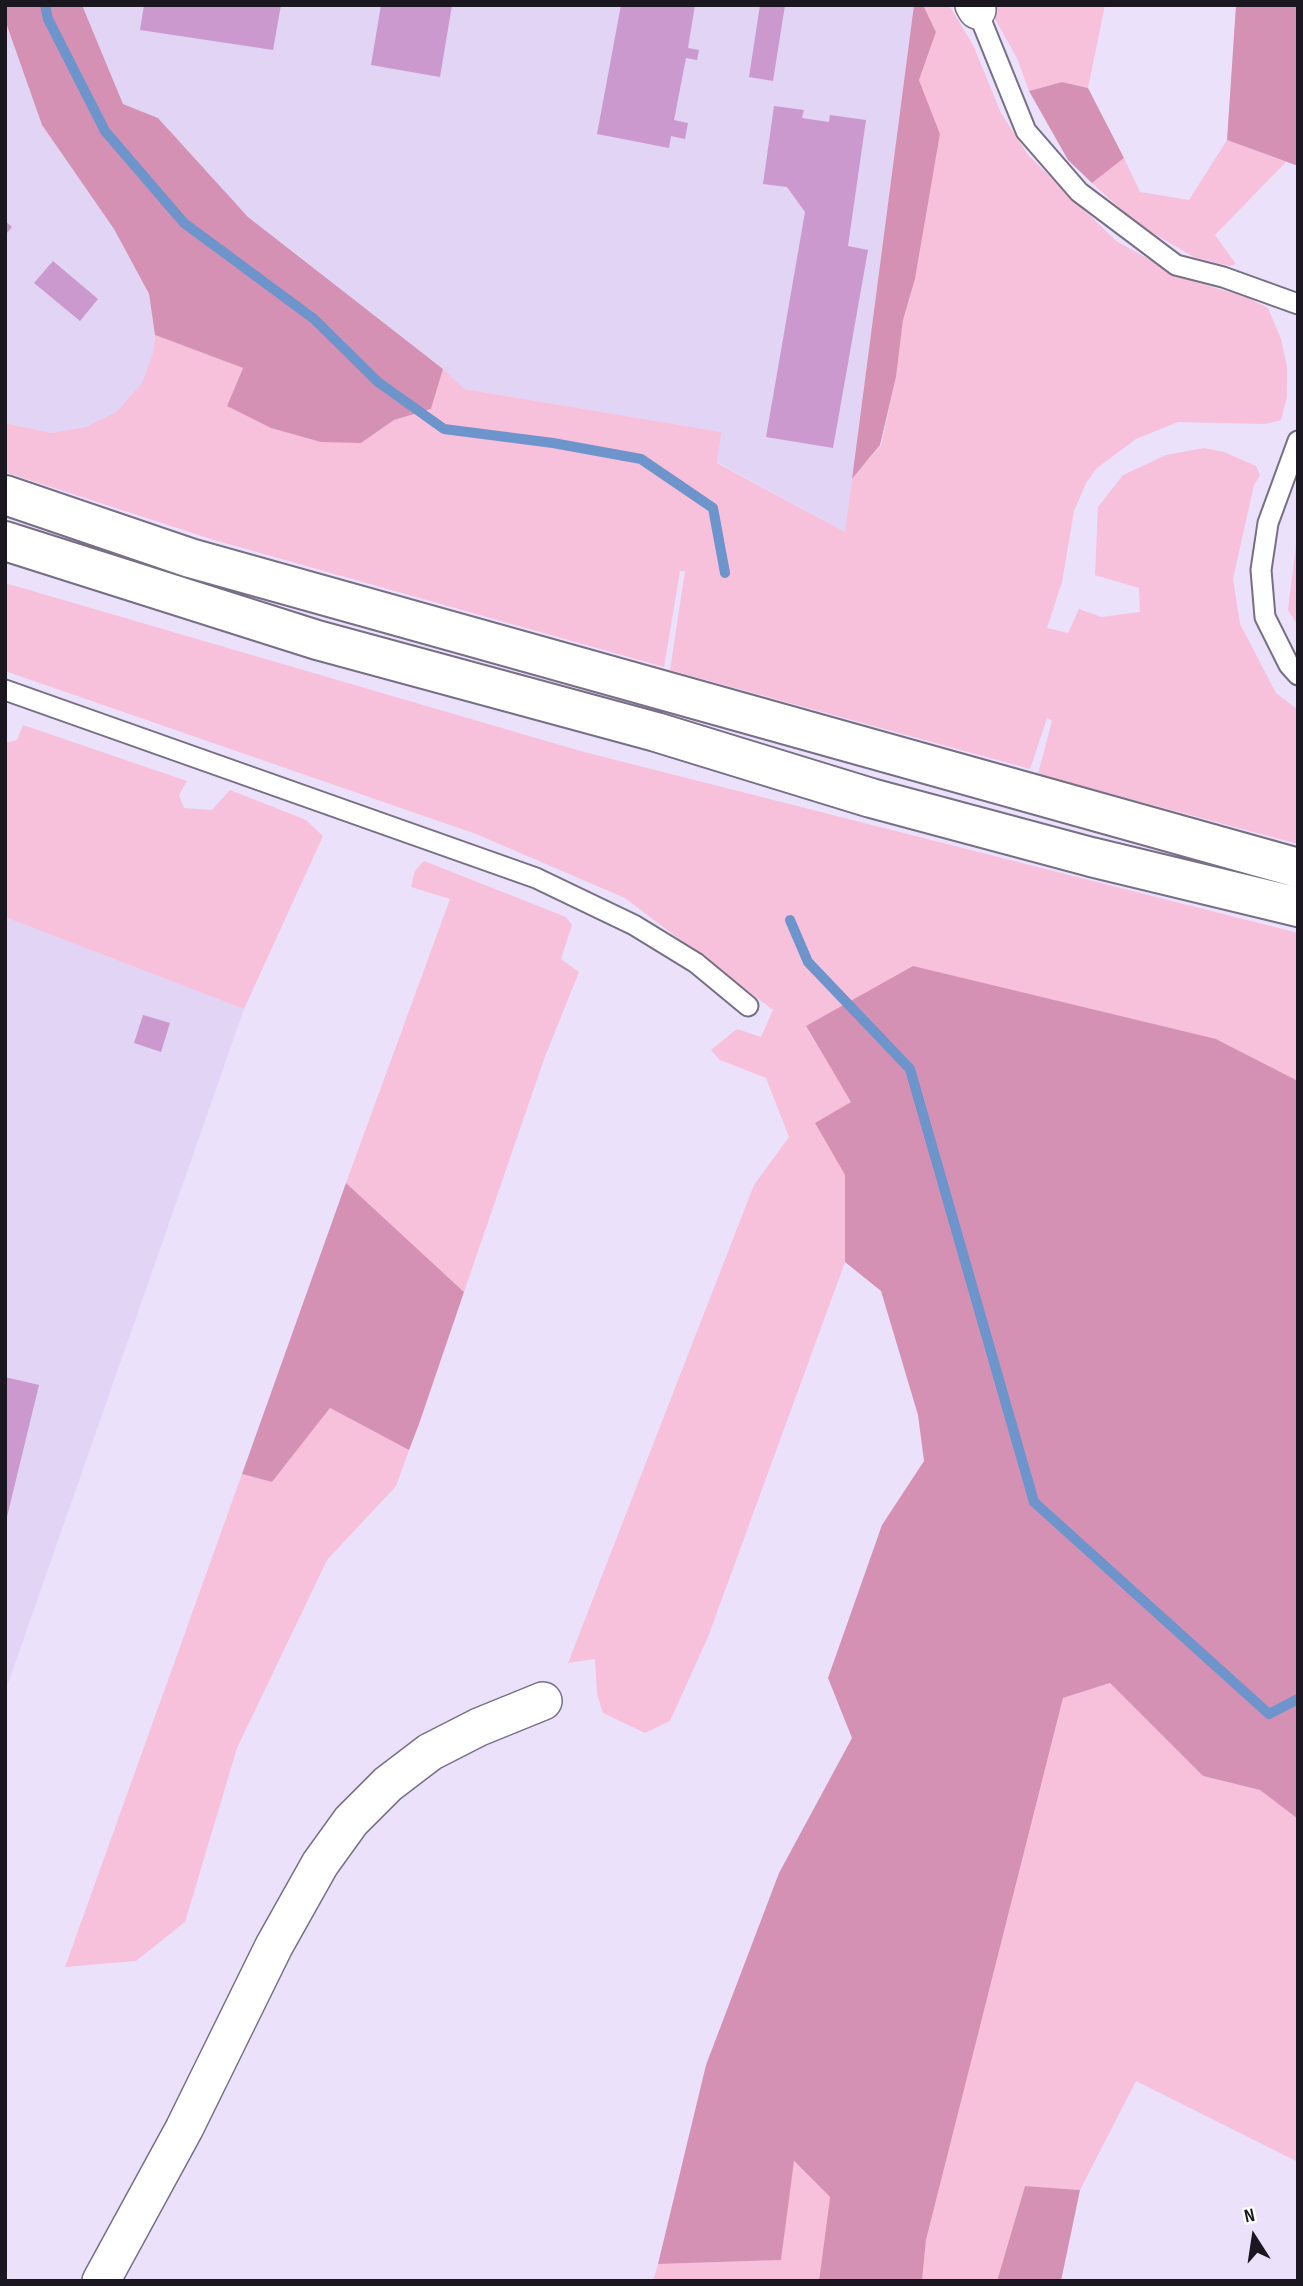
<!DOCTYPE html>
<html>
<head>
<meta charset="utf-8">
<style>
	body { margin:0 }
	#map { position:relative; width:1303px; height:2286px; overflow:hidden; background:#ebe1fb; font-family:"Sofia Sans Condensed",sans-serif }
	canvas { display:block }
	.frame { position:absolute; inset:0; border:7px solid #1b1720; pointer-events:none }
	.north { position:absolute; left:1219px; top:2202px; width:70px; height:70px; -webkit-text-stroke:5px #fff; paint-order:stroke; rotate:348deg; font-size:19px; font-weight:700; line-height:28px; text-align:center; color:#1b1720 }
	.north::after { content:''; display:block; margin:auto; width:24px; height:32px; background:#1b1720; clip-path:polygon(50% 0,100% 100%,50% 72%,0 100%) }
</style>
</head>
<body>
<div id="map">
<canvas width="1303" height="2286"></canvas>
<div class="frame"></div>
<div class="north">N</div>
</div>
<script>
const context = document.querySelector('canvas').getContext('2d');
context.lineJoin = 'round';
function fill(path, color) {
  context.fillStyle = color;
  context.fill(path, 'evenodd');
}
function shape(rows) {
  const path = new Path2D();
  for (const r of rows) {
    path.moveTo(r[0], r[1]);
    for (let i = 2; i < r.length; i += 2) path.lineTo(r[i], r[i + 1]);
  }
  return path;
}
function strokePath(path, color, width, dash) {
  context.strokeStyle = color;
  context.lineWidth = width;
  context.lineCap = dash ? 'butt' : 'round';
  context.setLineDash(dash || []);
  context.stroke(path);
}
fill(shape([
	[82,5,914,5,845,532,717,462,720,432,463,389,443,369,248,217,158,118,123,104],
	[5,20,42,125,114,229,149,295,155,335,153,353,142,383,116,412,86,427,51,433,5,423],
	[5,917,244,1009,5,1692]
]), '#e1d4f5');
fill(shape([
	[923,5,949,5,973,45,1001,113,1028,155,1116,241,1185,279,1246,297,1268,308,1281,339,1287,367,1287,397,1281,420,1266,424,1178,422,1136,439,1097,468,1086,483,1074,511,1062,582,1047,628,1068,633,1079,609,1101,617,1140,612,1139,588,1095,575,1098,507,1123,475,1166,455,1204,448,1224,452,1256,466,1260,475,1254,485,1233,579,1240,624,1276,693,1298,710,1298,844,1038,774,1052,721,1047,718,1030,769,670,670,685,571,680,571,664,667,214,540,5,472,5,423,51,433,86,427,116,412,142,383,153,353,155,335,243,368,227,406,361,443,394,420,431,409,443,369,464,389,721,432,717,463,845,532,852,479,881,445,896,377,903,320,915,279,940,134,919,80,936,32],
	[987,5,1105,5,1088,88,1062,82,1029,91,1017,58],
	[1227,140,1286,162,1215,235,1236,264,1230,266,1194,257,1137,224,1092,183,1124,158,1140,192,1189,200],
	[1298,528,1298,626,1288,610],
	[5,583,584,752,1298,933,1298,1081,1216,1039,806,1027,852,1103,815,1123,845,1175,845,1262,708,1637,670,1721,645,1733,603,1713,597,1694,595,1659,568,1663,754,1185,789,1137,766,1078,720,1060,711,1050,737,1029,761,1037,773,1010,625,898,476,834,5,671],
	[23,725,187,781,179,795,184,808,212,810,230,790,306,820,323,836,244,1009,5,917,5,743,17,740],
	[424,861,566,917,572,925,561,959,579,972,544,1059,464,1292,346,1183,450,899,411,887,415,871],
	[330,1408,409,1450,396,1486,327,1560,237,1748,185,1922,136,1961,65,1967,242,1474,272,1482],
	[1110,1683,1203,1776,1260,1790,1298,1819,1298,2162,1136,2081,1080,2190,1025,2186,997,2281,922,2281,926,2240,1063,1698],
	[793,2161,830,2197,819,2281,653,2281,658,2264,781,2260]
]), '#f7c0db');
fill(shape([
	[5,5,82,5,123,104,158,118,248,217,443,369,431,409,394,420,361,443,321,442,271,428,227,406,243,368,155,335,149,294,114,229,42,125,5,20],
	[914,5,923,5,936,32,919,80,940,134,915,279,903,320,896,377,880,445,852,479],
	[1236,5,1298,5,1298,166,1227,140],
	[1062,82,1088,88,1124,158,1092,183,1068,160,1029,91],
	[913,966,1216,1039,1298,1081,1298,1819,1260,1790,1203,1776,1110,1683,1063,1698,926,2240,922,2281,819,2281,830,2197,794,2161,781,2260,658,2264,706,2065,779,1873,852,1738,828,1678,882,1525,924,1461,918,1415,881,1291,845,1262,845,1175,815,1123,851,1102,806,1026],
	[346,1183,464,1292,419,1424,409,1450,330,1408,272,1482,242,1474],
	[1025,2186,1080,2190,1061,2281,997,2281]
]), '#d591b4');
strokePath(shape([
	[45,5,48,19,105,131,184,223,314,319,378,382,444,429,553,443,641,459,713,508,725,573],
	[790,920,808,962,910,1069,1034,1502,1269,1714,1298,1699]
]), '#6d94cb', 10);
fill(shape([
	[144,5,281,5,273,50,140,30],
	[381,5,452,5,440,77,371,65],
	[621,5,695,5,688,48,699,50,697,60,686,58,674,120,688,123,685,139,671,136,669,148,597,134],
	[760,5,785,5,773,81,749,77],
	[774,106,804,110,802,118,829,122,830,115,866,120,848,246,868,250,833,448,766,437,805,212,787,187,763,184],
	[5,221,12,227,5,235],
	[53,261,98,299,80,321,34,283],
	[143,1015,170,1023,161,1052,134,1043],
	[5,1377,39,1385,6,1521,5,1521]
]), '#cc99ce');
const service = shape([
	[977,10,1026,131,1079,192,1176,265,1223,277,1298,304],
	[1298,441,1268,523,1261,570,1265,617,1289,665,1298,675],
	[5,690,536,878,634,925,696,963,748,1006]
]);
const minor = shape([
	[974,5,977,10],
	[101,2281,184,2129,274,1946,320,1864,351,1821,388,1784,430,1752,479,1727,543,1701]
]);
const primary = shape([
	[5,495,190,558,1298,868],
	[5,541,317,640,656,732,871,798,1091,857,1298,907]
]);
strokePath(service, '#776f86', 23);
strokePath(minor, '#776f86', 40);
strokePath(primary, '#776f86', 42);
strokePath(service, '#fff', 19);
strokePath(minor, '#fff', 37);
strokePath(primary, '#fff', 38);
</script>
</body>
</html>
